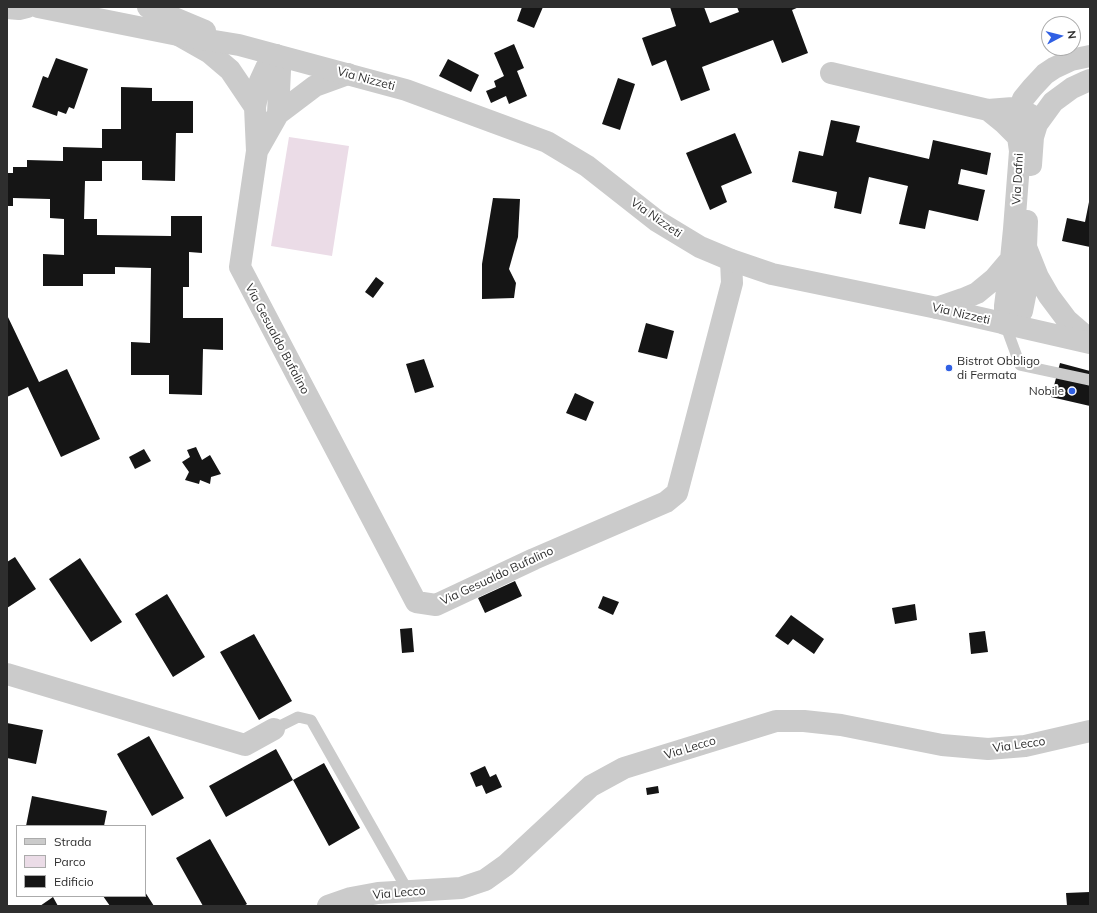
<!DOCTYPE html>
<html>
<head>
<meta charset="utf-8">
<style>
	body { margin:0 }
	#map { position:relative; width:1097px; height:913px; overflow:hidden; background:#fff; font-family:Mulish,sans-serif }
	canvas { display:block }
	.frame { position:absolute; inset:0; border:8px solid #2e2e2e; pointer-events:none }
	.legend { position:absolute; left:16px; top:825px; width:130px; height:72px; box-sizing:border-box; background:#fff; border:1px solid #ababab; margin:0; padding:5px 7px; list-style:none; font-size:12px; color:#2e2e2e }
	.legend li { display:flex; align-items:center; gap:8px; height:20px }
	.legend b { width:20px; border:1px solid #ababab }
	.north { position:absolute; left:1041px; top:16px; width:40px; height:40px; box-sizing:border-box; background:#fff; border:1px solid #ababab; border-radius:50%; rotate:83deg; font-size:11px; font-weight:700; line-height:16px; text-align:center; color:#2e2e2e }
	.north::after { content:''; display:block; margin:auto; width:14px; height:18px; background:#3060e4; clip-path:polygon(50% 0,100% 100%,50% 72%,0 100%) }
</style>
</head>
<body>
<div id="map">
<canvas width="1097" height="913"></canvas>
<div class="frame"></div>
<ul class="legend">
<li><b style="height:5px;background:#cbcbcb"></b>Strada</li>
<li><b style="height:11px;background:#ebdce7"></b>Parco</li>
<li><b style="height:11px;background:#151515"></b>Edificio</li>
</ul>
<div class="north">N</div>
</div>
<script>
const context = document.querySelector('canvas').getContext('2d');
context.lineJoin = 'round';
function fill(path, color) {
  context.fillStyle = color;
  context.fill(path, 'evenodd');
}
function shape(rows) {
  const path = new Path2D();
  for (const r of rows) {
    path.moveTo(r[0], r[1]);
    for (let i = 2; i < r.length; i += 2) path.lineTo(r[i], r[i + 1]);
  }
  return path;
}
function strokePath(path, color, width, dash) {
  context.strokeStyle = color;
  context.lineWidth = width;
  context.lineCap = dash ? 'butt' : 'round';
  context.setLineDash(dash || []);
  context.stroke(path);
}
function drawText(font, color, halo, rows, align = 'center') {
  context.font = font + ' Mulish,sans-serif';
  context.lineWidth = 4;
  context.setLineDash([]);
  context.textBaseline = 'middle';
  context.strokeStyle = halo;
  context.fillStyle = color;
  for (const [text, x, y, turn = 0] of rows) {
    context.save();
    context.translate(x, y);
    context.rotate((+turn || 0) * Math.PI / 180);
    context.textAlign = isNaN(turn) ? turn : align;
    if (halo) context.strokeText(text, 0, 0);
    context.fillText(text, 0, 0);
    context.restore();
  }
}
fill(shape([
	[289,137,349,146,332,256,271,246]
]), '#ebdce7');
fill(shape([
	[522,7,543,7,534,28,517,21],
	[670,7,704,7,710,23,739,12,737,7,799,7,792,10,808,53,782,63,773,40,702,67,710,90,681,101,666,60,652,66,642,38,676,26],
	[514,44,524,68,517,71,527,96,509,104,506,96,491,103,486,91,496,87,494,81,504,76,494,53],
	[56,58,88,69,74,109,69,107,66,114,58,111,57,116,32,107,43,76,48,78],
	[448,59,479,75,471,92,439,76],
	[618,78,635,84,620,130,602,124],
	[121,87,152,88,152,101,193,101,193,133,176,133,175,181,142,180,142,161,102,161,102,181,85,181,84,219,97,219,97,235,171,236,171,216,202,216,202,253,189,252,189,287,183,287,183,318,223,318,223,350,203,349,202,395,169,394,169,375,131,375,131,342,150,343,151,268,115,267,115,274,83,274,83,286,43,286,43,254,64,255,64,219,50,218,50,199,13,198,13,206,7,206,7,173,13,173,13,167,27,167,27,160,63,161,63,147,102,148,102,129,121,129],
	[831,120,860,126,856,142,929,159,933,140,991,153,987,175,961,169,958,184,985,190,978,221,929,210,925,229,899,224,908,186,869,177,861,214,834,208,837,192,792,182,799,151,823,156],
	[735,133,752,173,721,186,727,202,710,210,686,153],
	[493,198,520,199,518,237,509,269,516,283,514,298,482,299,482,264],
	[1089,202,1090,247,1062,241,1067,218,1085,222],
	[376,277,384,283,373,298,365,292],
	[7,315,39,382,67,369,100,439,61,457,28,387,7,397],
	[646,323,674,331,667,359,638,352],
	[424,359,434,387,415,393,406,364],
	[1060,363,1090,371,1090,406,1051,397],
	[575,393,594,402,586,421,566,413],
	[196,447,202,460,210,455,221,474,211,477,210,484,200,480,199,484,185,480,189,472,182,462,190,457,187,450],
	[144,449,151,461,135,469,129,457],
	[15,557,36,589,7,608,7,562],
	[80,558,122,622,91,642,49,579],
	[515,581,522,596,485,613,478,598],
	[167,594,205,657,173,677,135,614],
	[603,596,619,602,613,615,598,608],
	[915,604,917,620,895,624,892,608],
	[791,615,824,639,814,654,793,639,788,645,775,636],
	[412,628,414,652,402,653,400,629],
	[985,631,988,652,971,654,969,633],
	[254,634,292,701,259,720,220,652],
	[7,723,43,730,36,764,7,758],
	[149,736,184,798,152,816,117,754],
	[276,749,293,780,226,817,209,786],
	[324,763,360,828,329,846,293,780],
	[485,766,490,777,496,774,502,787,486,794,482,785,476,787,470,773],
	[658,786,659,793,647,795,646,788],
	[32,796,107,811,104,826,26,826],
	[210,839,247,904,244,906,203,906,176,858],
	[145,892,154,906,110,906,103,896,145,896],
	[1090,892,1090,906,1067,906,1066,893],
	[53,897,58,906,40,906]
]), '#151515');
strokePath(shape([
	[1005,324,1020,365,1090,380],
	[274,729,298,717,311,720,408,891]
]), '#cbcbcb', 11);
strokePath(shape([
	[180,36,210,53,230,70,255,107,257,151,240,267,416,602,436,605,534,559,666,502,677,493,732,283,731,260],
	[276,55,280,70,278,114],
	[831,73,988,110,1004,123,1018,137,1020,151,1014,229,1011,259,994,279,977,293,963,299,937,308],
	[255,107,260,81,266,68,276,55],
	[988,110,1013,108,1019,109,1031,115,1037,124,1033,137,1031,165],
	[1018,123,1019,109,1023,99,1032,88,1045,74,1054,68,1071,60,1090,56],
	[1037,124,1053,102,1072,88,1085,82,1090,80],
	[257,151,278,114,315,86,348,74],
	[1027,221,1026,247,1038,277,1049,296,1067,320,1090,340],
	[1005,324,1016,318,1022,311,1027,286,1026,258],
	[1005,324,1005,306,1011,259],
	[7,674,245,745,274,729],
	[328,906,351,898,378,893,461,888,485,880,506,865,591,786,624,768,776,721,804,721,841,725,942,745,988,749,1025,746,1090,731]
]), '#cbcbcb', 22);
strokePath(shape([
	[38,7,178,35,239,45,406,90,547,142,587,166,657,221,700,247,731,260,772,274,937,308,1090,343],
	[148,7,205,31],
	[7,8,19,9,27,7]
]), '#cbcbcb', 22);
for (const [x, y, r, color] of [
	[949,368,4,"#3060e4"],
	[1072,391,4,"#3060e4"]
]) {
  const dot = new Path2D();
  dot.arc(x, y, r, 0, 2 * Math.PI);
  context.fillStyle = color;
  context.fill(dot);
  strokePath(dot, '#fff', 1.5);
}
drawText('12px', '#2e2e2e', '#fff', [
	["Via Nizzeti",366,79,15],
	["Via Dafni",1018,179,-87],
	["Via Nizzeti",656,218,35],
	["Via Nizzeti",961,314,13],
	["Via Gesualdo Bufalino",277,339,62],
	["Via Gesualdo Bufalino",497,576,-25],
	["Via Lecco",1019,745,-8],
	["Via Lecco",690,748,-17],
	["Via Lecco",399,893,-5]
]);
drawText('12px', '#2e2e2e', '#fff', [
	["Bistrot Obbligo",957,361],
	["di Fermata",957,375],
	["Nobile",1064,391,"right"]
], 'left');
</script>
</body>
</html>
